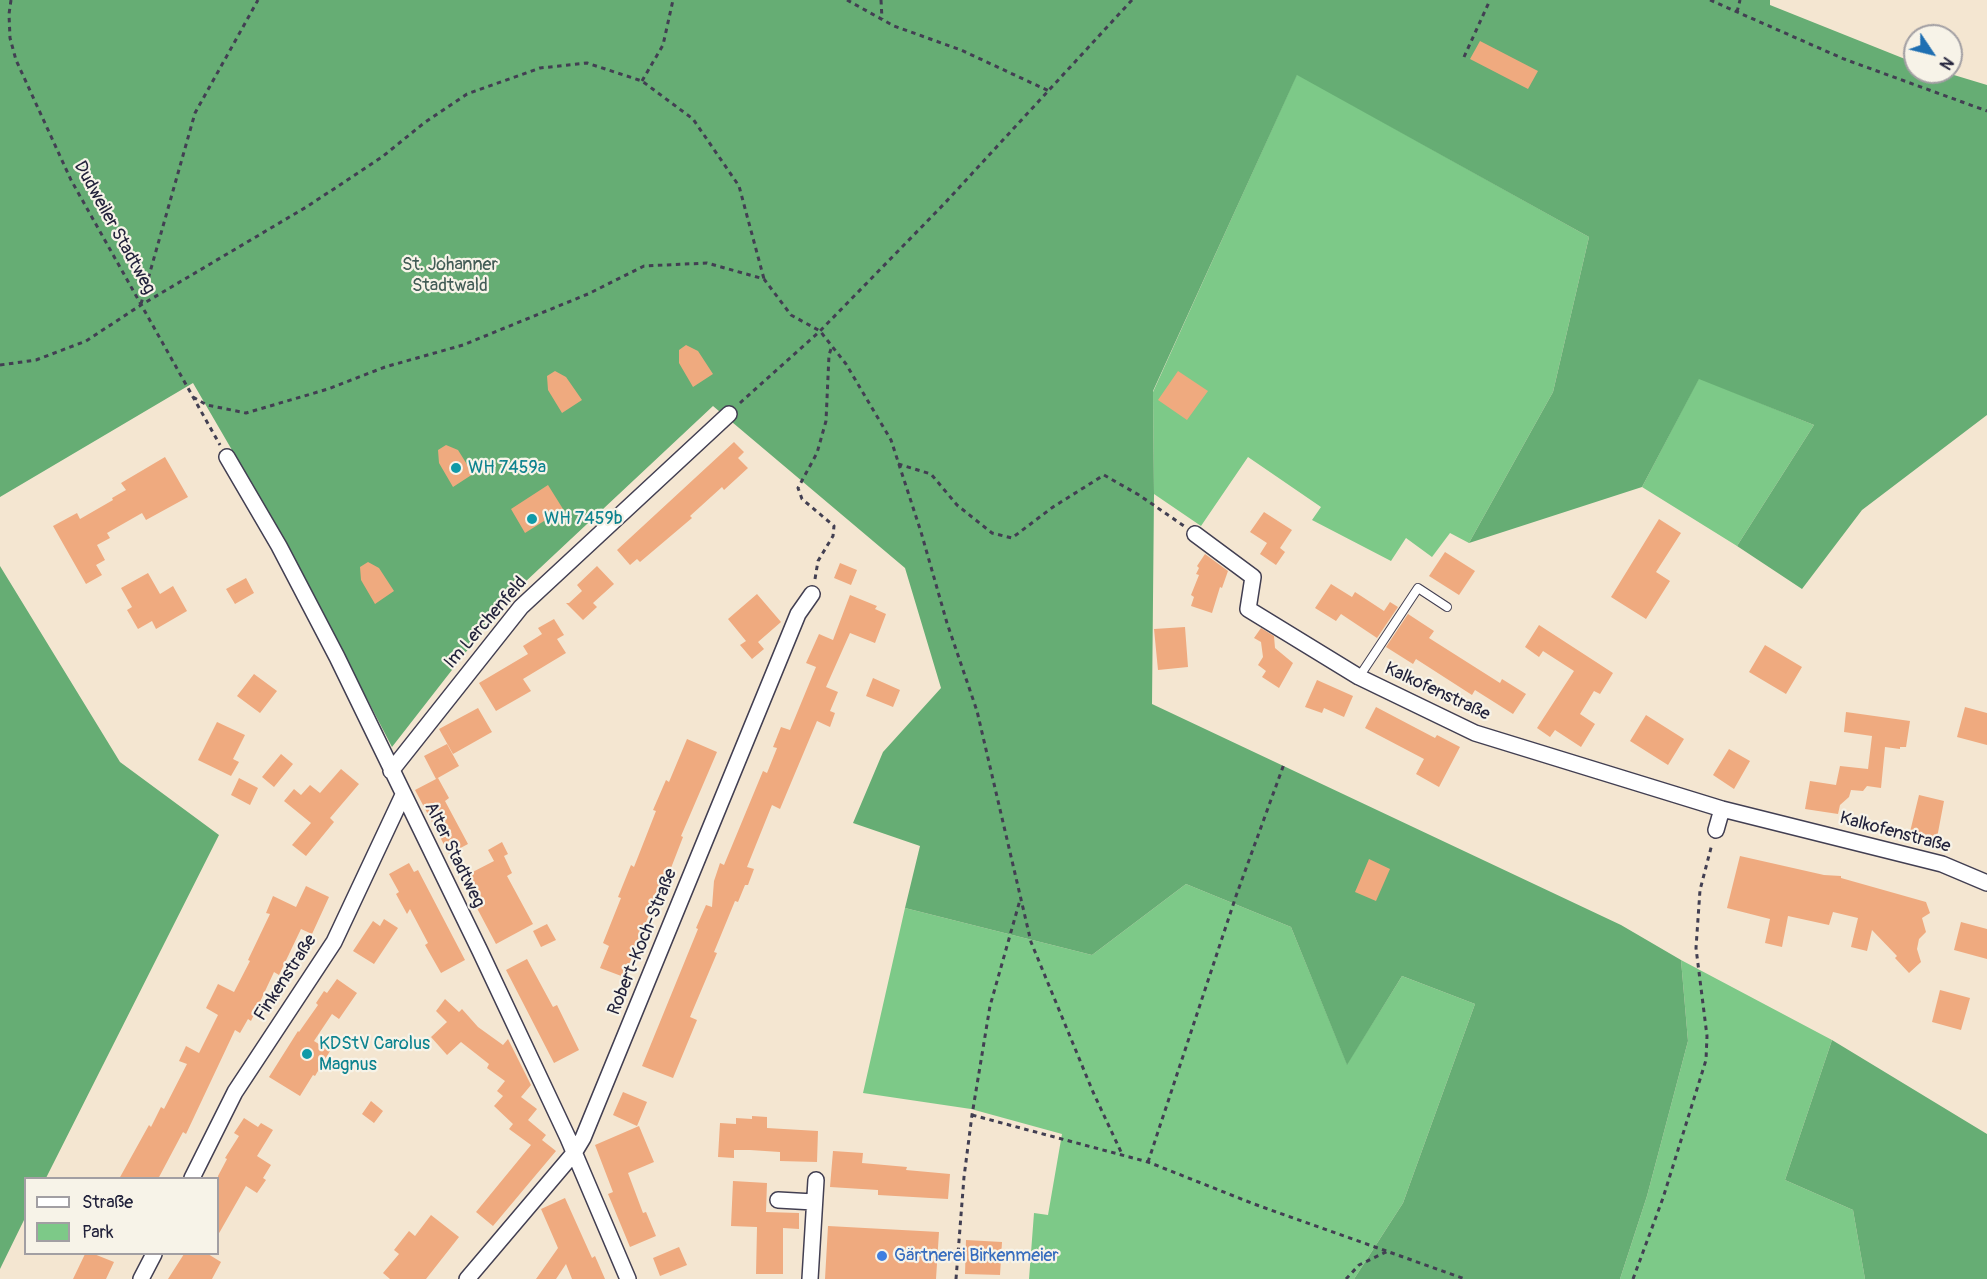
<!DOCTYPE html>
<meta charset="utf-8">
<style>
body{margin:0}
#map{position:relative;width:1987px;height:1279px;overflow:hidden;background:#f4e6d1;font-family:Pangolin,sans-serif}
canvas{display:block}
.legend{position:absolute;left:24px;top:1177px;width:195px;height:78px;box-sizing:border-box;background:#f7f3e8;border:2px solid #a29fa3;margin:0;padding:8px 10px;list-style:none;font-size:18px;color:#22223b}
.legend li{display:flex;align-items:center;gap:12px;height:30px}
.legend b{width:30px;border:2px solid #a29fa3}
.north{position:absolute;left:1903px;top:24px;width:60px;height:60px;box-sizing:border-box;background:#f7f3e8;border:2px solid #a29fa3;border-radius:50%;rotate:125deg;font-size:16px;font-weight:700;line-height:24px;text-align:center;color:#22223b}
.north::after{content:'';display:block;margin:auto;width:21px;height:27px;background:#1f6fb2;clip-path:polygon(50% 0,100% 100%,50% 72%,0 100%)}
</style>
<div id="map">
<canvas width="1987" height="1279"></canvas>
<ul class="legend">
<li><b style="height:8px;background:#fff"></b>Straße</li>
<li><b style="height:16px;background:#7dc988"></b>Park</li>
</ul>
<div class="north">N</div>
</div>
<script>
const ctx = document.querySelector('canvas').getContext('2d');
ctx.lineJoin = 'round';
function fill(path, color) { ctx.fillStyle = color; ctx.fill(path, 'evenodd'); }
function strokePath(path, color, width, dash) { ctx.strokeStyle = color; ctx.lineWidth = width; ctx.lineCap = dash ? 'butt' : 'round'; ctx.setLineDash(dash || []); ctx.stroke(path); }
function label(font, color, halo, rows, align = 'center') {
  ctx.font = font + ' Pangolin,sans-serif'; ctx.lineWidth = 4.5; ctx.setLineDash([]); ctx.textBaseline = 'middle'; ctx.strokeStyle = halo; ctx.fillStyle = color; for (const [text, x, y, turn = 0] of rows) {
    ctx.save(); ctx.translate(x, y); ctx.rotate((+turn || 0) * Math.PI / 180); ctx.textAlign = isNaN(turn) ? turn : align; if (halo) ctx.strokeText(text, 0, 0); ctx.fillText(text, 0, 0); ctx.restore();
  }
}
fill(new Path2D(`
 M 1297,74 L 1589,237 L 1553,392 L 1469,543 L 1450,533 L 1432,557 L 1406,538 L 1391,561 L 1312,520 L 1321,507 L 1248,457 L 1201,526 L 1154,494 L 1153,392 Z
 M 1699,378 L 1814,425 L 1737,546 L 1642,487 Z
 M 1186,884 L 1291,927 L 1347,1064 L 1402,976 L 1475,1004 L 1403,1203 L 1354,1279 L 1029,1279 L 1034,1213 L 1048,1215 L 1062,1134 L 971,1109 L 863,1093 L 905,908 L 1092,955 Z
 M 1681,960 L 1832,1040 L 1785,1180 L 1853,1210 L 1865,1279 L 1620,1279 L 1647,1196 L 1688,1041 Z`), '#7dc988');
fill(new Path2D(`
 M 0,0 L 1770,0 L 1770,5 L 1915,63 L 1915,72 L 1944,72 L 1987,85 L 1987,415 L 1862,510 L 1802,589 L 1737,546 L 1814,425 L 1699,379 L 1642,487 L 1469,543 L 1553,392 L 1589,237 L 1297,75 L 1153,391 L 1154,494 L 1152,704 L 1621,925 L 1681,960 L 1688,1041 L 1647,1196 L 1620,1279 L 1354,1279 L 1403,1203 L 1475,1004 L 1402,976 L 1347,1065 L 1291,927 L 1186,884 L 1092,955 L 905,908 L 920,846 L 853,823 L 883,752 L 941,688 L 905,568 L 713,406 L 508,598 L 392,747 L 286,543 L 193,383 L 0,497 Z
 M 0,566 L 120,762 L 219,835 L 46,1178 L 26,1178 L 25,1218 L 0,1269 Z
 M 1832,1040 L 1987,1134 L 1987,1279 L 1865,1279 L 1853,1210 L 1785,1180 Z`), '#66ad74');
fill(new Path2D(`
 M 1480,41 L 1538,71 L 1528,89 L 1470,59 Z
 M 686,345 L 698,351 L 713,374 L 693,387 L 679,363 L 679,350 Z
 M 555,371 L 566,377 L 582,400 L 562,413 L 548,390 L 547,376 Z
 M 1178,371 L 1208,391 L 1187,420 L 1158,400 Z
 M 734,442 L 744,452 L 738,458 L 748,468 L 724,490 L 722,487 L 690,516 L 692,518 L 640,562 L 637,559 L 630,565 L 617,550 Z
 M 446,445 L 458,450 L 473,474 L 453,487 L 439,463 L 438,450 Z
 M 165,457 L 188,497 L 146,520 L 142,513 L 107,533 L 110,538 L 97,545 L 105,560 L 96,565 L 102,575 L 86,584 L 53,526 L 77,513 L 80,519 L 113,500 L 112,498 L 126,490 L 121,483 Z
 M 548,485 L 563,509 L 525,533 L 511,509 Z
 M 1264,512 L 1292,530 L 1280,548 L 1285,552 L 1276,565 L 1260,554 L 1267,543 L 1250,532 Z
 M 1659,519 L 1681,533 L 1656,572 L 1670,581 L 1646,619 L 1611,597 Z
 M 1445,552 L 1475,571 L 1459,595 L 1429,576 Z
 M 1205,554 L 1228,571 L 1222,588 L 1220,587 L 1212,613 L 1191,606 L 1194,597 L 1191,595 L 1199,575 L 1196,574 L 1199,568 L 1197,566 Z
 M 368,562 L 379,568 L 394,591 L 375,604 L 361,580 L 360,567 Z
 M 840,563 L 857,570 L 851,585 L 834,578 Z
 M 597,566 L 614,584 L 593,603 L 597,607 L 583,620 L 566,603 L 569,603 L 582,591 L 577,585 Z
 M 148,573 L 160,594 L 173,586 L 187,611 L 156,629 L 152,621 L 138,629 L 127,610 L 132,607 L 121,588 Z
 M 246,578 L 254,593 L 235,604 L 226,589 Z
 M 1331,584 L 1352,597 L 1355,592 L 1384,611 L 1390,602 L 1398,607 L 1377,638 L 1341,614 L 1336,621 L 1315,608 Z
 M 757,594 L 781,622 L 758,642 L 764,649 L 752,659 L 740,645 L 746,641 L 728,619 Z
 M 850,595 L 877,606 L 875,609 L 886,614 L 875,643 L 850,633 L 826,687 L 838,692 L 830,711 L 835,713 L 830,727 L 817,721 L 780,809 L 772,805 L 747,867 L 754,869 L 748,885 L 745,885 L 738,902 L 735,901 L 714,952 L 717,953 L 690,1017 L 697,1020 L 673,1078 L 642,1066 L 698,929 L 696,928 L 706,905 L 712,907 L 714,881 L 720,863 L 724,865 L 763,771 L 767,773 L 777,748 L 773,747 L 781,727 L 790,730 L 816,667 L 806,663 L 819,634 L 833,640 Z
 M 1408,614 L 1434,631 L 1429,638 L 1500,683 L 1502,679 L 1526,694 L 1513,714 L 1475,690 L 1472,695 L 1416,659 L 1413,664 L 1386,647 Z
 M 554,619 L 564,635 L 557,639 L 566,653 L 523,679 L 531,691 L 496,711 L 479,683 L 528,654 L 523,646 L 542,634 L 538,628 Z
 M 1539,625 L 1613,673 L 1600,694 L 1594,691 L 1580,714 L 1595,724 L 1581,747 L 1555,730 L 1550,737 L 1537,728 L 1574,671 L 1543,651 L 1539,657 L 1525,647 Z
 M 1185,627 L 1188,667 L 1158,670 L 1154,629 Z
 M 1261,628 L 1274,636 L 1275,648 L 1293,663 L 1279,688 L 1262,677 L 1266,671 L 1258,665 L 1263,657 L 1261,642 L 1254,638 Z
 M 1765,645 L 1802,667 L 1786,694 L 1749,672 Z
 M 254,674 L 277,691 L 260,713 L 237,696 Z
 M 873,678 L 900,690 L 893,707 L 866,696 Z
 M 1317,680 L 1353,696 L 1344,717 L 1324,708 L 1322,713 L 1305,707 Z
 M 1376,707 L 1435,738 L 1437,735 L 1460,747 L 1439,787 L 1416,774 L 1424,759 L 1365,728 Z
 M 1965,707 L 1987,713 L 1987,745 L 1957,737 Z
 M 478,708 L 492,732 L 453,754 L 439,729 Z
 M 1846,712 L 1910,721 L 1906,747 L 1900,747 L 1900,749 L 1885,747 L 1881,788 L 1867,786 L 1863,791 L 1851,790 L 1849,797 L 1840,805 L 1838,814 L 1805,809 L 1810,781 L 1836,785 L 1840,766 L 1868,769 L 1872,736 L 1844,732 Z
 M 1646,715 L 1684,739 L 1668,765 L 1630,741 Z
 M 217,722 L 245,735 L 233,759 L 239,762 L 231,776 L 198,760 Z
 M 687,739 L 717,752 L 681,836 L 683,837 L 671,868 L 668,867 L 624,977 L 600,968 L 609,946 L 603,943 L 621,898 L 618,897 L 631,865 L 634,867 L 656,811 L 653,810 L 666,780 L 669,782 Z
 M 447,744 L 459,766 L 436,779 L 424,756 Z
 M 1729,749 L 1750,761 L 1734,789 L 1713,775 Z
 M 281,754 L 293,764 L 274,787 L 262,777 Z
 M 341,769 L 359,784 L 330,818 L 334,822 L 306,856 L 292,845 L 311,823 L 284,801 L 294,789 L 301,795 L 310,785 L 320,793 Z
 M 239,778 L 258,788 L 250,805 L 231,795 Z
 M 438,778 L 449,798 L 445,801 L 468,844 L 449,854 L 415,790 Z
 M 1919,795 L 1944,801 L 1936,843 L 1909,836 Z
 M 502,842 L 508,854 L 504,856 L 512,873 L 507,876 L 533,924 L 496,944 L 461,878 L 494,861 L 488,850 Z
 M 1740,856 L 1824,875 L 1841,876 L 1841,878 L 1926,902 L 1930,913 L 1922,918 L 1926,932 L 1919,939 L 1917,949 L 1921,962 L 1909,973 L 1895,958 L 1897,956 L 1872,930 L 1867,951 L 1851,947 L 1858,918 L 1833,912 L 1829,925 L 1788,916 L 1782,947 L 1765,943 L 1770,919 L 1727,908 Z
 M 1369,859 L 1390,869 L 1376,901 L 1355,892 Z
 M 409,863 L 414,872 L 418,870 L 465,960 L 441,973 L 425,945 L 428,943 L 410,909 L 407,914 L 396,894 L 399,892 L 389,874 Z
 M 306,886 L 329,897 L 312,934 L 301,929 L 279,975 L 274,972 L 251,1021 L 248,1019 L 240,1033 L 235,1030 L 186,1134 L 183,1132 L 158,1179 L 119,1179 L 149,1125 L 151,1127 L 161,1107 L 164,1109 L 187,1064 L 179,1061 L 186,1046 L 199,1053 L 218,1015 L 206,1008 L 218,984 L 234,992 L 250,961 L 248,960 L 270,914 L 266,913 L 273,896 L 296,907 Z
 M 384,919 L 398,928 L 374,964 L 353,951 L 373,921 L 380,926 Z
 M 1961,922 L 1987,929 L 1987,959 L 1954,950 Z
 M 547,924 L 556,940 L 541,947 L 533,931 Z
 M 527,959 L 553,1007 L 557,1005 L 579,1050 L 554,1063 L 506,970 Z
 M 337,979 L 357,993 L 339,1019 L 332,1014 L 314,1041 L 330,1051 L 315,1076 L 313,1075 L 300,1096 L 269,1077 L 298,1031 L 299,1032 L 318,1005 L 316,1003 L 324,991 L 327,993 Z
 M 1940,990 L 1970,998 L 1961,1030 L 1932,1022 Z
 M 445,999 L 459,1012 L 462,1009 L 478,1027 L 503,1045 L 508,1039 L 531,1085 L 521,1097 L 537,1109 L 528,1120 L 546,1135 L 542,1140 L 556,1151 L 493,1226 L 476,1212 L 531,1145 L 509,1129 L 513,1124 L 494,1106 L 503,1096 L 497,1091 L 505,1081 L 487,1068 L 489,1064 L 461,1042 L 447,1055 L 431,1037 L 447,1022 L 436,1011 Z
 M 623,1092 L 647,1102 L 637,1126 L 613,1115 Z
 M 371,1101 L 383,1111 L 374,1123 L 362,1114 Z
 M 752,1116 L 767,1117 L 767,1128 L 818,1131 L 817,1162 L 780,1161 L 780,1152 L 750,1150 L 734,1150 L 734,1158 L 718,1157 L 720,1123 L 736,1124 L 736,1118 L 752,1119 Z
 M 244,1118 L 258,1127 L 261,1123 L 273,1130 L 257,1156 L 271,1165 L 263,1178 L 266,1180 L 257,1193 L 246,1186 L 218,1235 L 218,1176 L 227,1159 L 225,1158 L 239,1136 L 234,1133 Z
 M 639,1126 L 654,1162 L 628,1173 L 643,1213 L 646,1212 L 656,1236 L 630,1247 L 608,1194 L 613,1192 L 595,1145 Z
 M 833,1151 L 863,1153 L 862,1163 L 907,1167 L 906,1170 L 950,1174 L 948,1199 L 878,1195 L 878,1190 L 830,1187 Z
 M 733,1181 L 767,1183 L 766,1212 L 799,1213 L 799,1229 L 783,1228 L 783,1274 L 756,1274 L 757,1227 L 731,1226 Z
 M 565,1198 L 592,1258 L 595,1256 L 605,1279 L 572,1279 L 566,1264 L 556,1279 L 536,1279 L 558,1248 L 541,1209 Z
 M 431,1215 L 459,1237 L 426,1279 L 390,1279 L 383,1273 L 399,1254 L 394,1250 L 409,1231 L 415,1236 Z
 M 828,1226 L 939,1232 L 936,1279 L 825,1279 Z
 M 966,1240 L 1002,1242 L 1000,1275 L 965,1274 Z
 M 679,1247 L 687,1265 L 660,1276 L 653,1258 Z
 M 85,1254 L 94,1254 L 114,1262 L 106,1279 L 73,1279 Z
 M 184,1254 L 208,1254 L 221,1262 L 212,1279 L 168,1279 Z`), '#efaa7f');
const service = new Path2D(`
 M 1359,677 L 1418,588 L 1447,607`);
const minor = new Path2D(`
 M 227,457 L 279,546 L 337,657 L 480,951 L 568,1138 L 628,1279
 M 1195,534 L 1253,577 L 1248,609 L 1359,677 L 1475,733 L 1722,809 L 1942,864 L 1987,883
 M 391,771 L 521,607 L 729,414
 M 1716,830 L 1722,809
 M 192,1178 L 235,1092 L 334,942 L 403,795
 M 778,1200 L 814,1202
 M 141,1279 L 154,1254
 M 467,1279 L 574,1153 L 583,1138 L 798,614 L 812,594
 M 810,1279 L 816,1180`);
strokePath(service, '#423f52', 10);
strokePath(minor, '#423f52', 18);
strokePath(new Path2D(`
 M 11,0 L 9,14 L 10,38 L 16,60 L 71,180 L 220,445
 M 847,0 L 894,26 L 961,50 L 1049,91
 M 881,0 L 882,19
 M 1710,0 L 1844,59 L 1987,111
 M 1737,12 L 1740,0
 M 1464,57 L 1490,0
 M 642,81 L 663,45 L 673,0
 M 141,304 L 195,113 L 258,0
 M 0,365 L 36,360 L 86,341 L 141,305 L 308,206 L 382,157 L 424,123 L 467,94 L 540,68 L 587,63 L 642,81 L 693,119 L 739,186 L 764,279
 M 193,397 L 207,405 L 246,413 L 328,389 L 385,367 L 463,345 L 588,294 L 644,266 L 707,263 L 764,279 L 791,315 L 820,331 L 846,364 L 891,440 L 921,532 L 947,623 L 977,711 L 1031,942 L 1093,1092 L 1122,1154
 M 740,403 L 820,331 L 944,204 L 1132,0
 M 898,464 L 931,474 L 957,505 L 992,533 L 1012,538 L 1053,507 L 1104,475 L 1139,495 L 1184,526
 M 815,579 L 818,561 L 833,536 L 834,526 L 802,499 L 798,488 L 817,453 L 826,421 L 829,355 L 832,346
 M 972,1115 L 1148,1162 L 1254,1204 L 1465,1279
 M 1148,1162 L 1236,896 L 1284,764
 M 956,1279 L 964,1177 L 972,1115 L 990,1006 L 1020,900
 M 1346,1279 L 1359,1265 L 1388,1251
 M 1633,1279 L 1663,1198 L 1706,1060 L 1707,1036 L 1696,948 L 1700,890 L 1712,844`), '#423f52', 3, [4.5, 4.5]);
strokePath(service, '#fff', 8);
strokePath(minor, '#fff', 15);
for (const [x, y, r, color] of [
 [456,468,6,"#0f9aa8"],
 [532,519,6,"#0f9aa8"],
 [307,1054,6,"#0f9aa8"],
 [882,1256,6,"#3f7fe0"]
]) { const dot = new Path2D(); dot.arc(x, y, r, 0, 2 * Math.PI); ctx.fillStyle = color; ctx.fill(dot); strokePath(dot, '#f7f3e8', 2); }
label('18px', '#22223b', '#f7f3e8', [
 ["Dudweiler Stadtweg",114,228,61],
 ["Im Lerchenfeld",486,623,-49],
 ["Kalkofenstraße",1437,692,25],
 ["Kalkofenstraße",1895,833,15],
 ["Alter Stadtweg",454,855,64],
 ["Robert-Koch-Straße",643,942,-68],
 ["Finkenstraße",286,978,-57]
]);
label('18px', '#425c56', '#f7f3e8', [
 ["St. Johanner",450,265],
 ["Stadtwald",450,286]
]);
label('18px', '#0d838f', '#f7f3e8', [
 ["WH 7459a",468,468],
 ["WH 7459b",544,519],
 ["KDStV Carolus",319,1044],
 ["Magnus",319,1065]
], 'left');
label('18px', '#366cbe', '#f7f3e8', [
 ["Gärtnerei Birkenmeier",894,1256]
], 'left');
</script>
